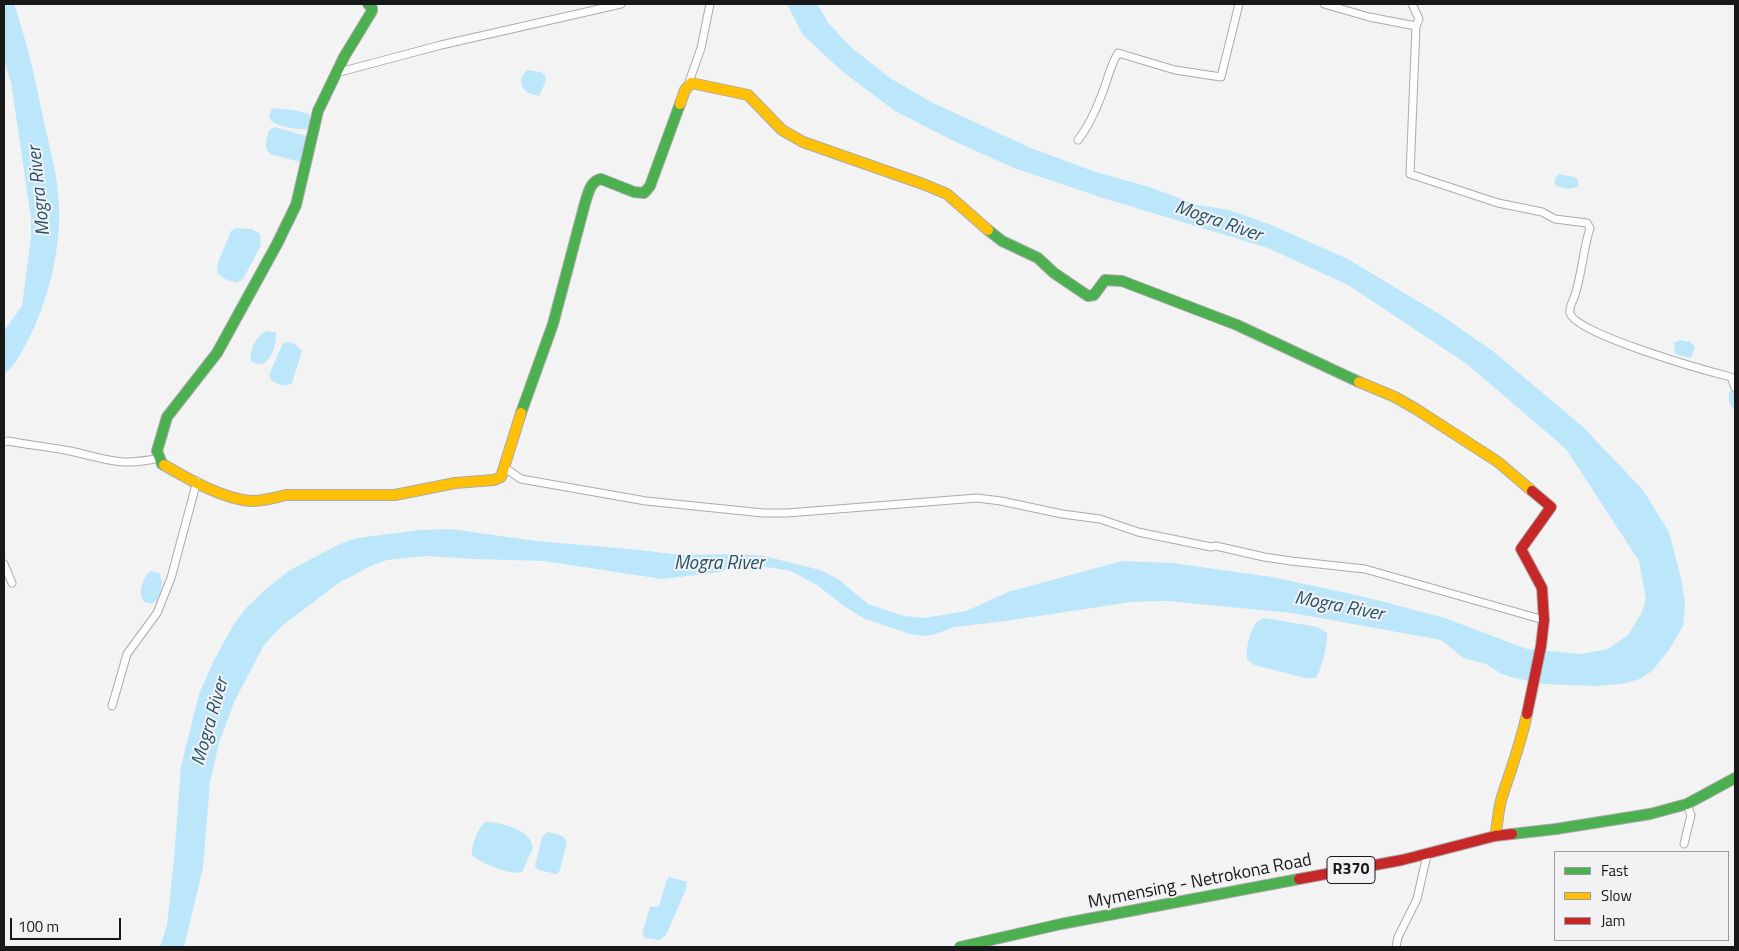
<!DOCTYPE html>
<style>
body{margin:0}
#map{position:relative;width:1739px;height:951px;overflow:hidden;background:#f3f3f4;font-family:"Titillium Web",sans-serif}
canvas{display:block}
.frame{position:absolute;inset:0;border:5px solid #181819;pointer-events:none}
.legend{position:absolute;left:1554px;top:851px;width:175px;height:90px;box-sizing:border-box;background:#f2f2f5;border:1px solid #9b9b9d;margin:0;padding:6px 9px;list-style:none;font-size:15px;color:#181819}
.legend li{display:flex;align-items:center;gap:10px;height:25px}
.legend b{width:25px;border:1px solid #9b9b9d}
.scale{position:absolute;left:10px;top:918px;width:111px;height:22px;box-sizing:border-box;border:2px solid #181819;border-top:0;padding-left:6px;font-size:15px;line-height:18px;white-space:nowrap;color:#181819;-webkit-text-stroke:4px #f2f2f5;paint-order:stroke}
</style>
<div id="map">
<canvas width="1739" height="951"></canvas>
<div class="frame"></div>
<ul class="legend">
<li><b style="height:6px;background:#4caf50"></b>Fast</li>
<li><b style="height:6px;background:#ffc107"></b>Slow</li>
<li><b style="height:6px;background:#c62828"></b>Jam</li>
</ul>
<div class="scale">100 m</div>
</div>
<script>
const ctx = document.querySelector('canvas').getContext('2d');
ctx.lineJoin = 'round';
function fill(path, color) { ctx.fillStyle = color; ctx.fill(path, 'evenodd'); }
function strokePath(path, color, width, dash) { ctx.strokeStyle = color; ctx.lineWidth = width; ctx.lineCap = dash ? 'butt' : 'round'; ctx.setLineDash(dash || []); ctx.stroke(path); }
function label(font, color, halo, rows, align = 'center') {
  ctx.font = font + ' "Titillium Web",sans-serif'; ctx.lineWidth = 4; ctx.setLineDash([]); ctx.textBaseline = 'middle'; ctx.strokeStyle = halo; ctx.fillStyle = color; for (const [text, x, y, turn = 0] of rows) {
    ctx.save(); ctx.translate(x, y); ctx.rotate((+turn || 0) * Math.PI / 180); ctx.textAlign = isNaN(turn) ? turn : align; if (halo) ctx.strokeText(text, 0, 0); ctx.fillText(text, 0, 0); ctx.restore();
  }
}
fill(new Path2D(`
 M 4,4 L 14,4 C 27,42 36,82 44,122 C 49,145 56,169 58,193 C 63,239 51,293 31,334 C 24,347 17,365 4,374 L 4,331 L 22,306 L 31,237 L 31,218 L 11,82 L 4,61 Z
 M 787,4 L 817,4 L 829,24 L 852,48 L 890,78 L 933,103 L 1031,148 L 1093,171 L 1149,187 L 1198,205 L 1229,210 L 1269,224 L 1348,259 L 1444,317 L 1494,352 L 1583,427 L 1643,490 L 1669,532 L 1681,578 L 1685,603 L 1683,626 L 1669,650 L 1652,671 L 1640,679 L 1622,684 L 1595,686 L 1544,684 L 1510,677 L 1500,673 L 1486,664 L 1463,658 L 1441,640 L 1292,613 L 1167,601 L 1132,602 L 998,622 L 954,627 L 936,634 L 923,636 L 910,634 L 863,618 L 844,606 L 817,585 L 791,571 L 774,568 L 747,565 L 735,566 L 721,572 L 662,579 L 544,561 L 475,559 L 427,556 L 387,560 L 373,565 L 340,582 L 283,625 L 264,645 L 235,700 L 219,743 L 210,782 L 203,868 L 184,947 L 160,947 L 167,925 L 174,859 L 181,766 L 199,694 L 214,660 L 234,624 L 247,607 L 266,589 L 290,570 L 340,544 L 357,538 L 421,530 L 451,529 L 536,541 L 640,550 L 680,555 L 739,554 L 764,556 L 820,570 L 838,579 L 868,604 L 904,616 L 924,618 L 966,611 L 1008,592 L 1122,561 L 1173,563 L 1272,577 L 1365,597 L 1445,618 L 1527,649 L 1581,654 L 1608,649 L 1628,635 L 1641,614 L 1646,600 L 1639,561 L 1566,449 L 1467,364 L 1348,285 L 1268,248 L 1100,197 L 1014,168 L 958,143 L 895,111 L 843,72 L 803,35 Z
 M 527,70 L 541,72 L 546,77 L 545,83 L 539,96 L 528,93 L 522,87 L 521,78 Z
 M 272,108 L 294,110 L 309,114 L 312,120 L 309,129 C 297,130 280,127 271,121 L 269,116 Z
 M 275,127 L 306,136 L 307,139 L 302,160 L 300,162 L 270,154 C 263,147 267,139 269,130 Z
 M 1558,174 L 1575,177 L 1578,180 L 1578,187 L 1568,189 L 1556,186 L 1554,182 Z
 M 236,228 L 252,229 L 260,234 L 261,245 L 243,279 L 236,283 L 225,279 L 218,274 L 217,265 L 231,231 Z
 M 269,331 L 276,333 C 277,347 268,373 251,361 C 249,351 257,332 269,331 Z
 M 1680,340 L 1690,342 L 1695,347 L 1691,358 L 1675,354 L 1674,343 Z
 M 289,342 L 296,345 L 302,351 L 292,383 C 286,388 279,384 272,381 L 269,375 L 283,343 Z
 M 1732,391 L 1735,393 L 1735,411 C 1729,405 1728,401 1729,392 Z
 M 150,571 L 159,573 L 162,581 L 160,598 L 152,604 L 144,602 C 137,592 143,579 150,571 Z
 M 1266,618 L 1317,627 L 1327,633 C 1328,644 1322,668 1316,678 L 1305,678 L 1254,665 L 1247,659 C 1245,651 1251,626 1258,621 C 1261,619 1263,619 1266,618 Z
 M 485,822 C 501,822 530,829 533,848 L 522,872 C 512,876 480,863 472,855 C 471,846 478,828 485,822 Z
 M 547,832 L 563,836 L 567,842 L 560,870 L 557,874 L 538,870 L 535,866 L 542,837 Z
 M 669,877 L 687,882 L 686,889 L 666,935 L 660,940 L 645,938 L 642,934 L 650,907 L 659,906 L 666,882 Z`), '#bce7fa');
const street = new Path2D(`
 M 1324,4 L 1369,17 L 1416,26
 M 1412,4 L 1419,19 L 1416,26 L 1410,174 L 1498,203 L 1542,212 L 1555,219 L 1587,223 L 1590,228 C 1583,250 1582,273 1575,295 C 1573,301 1569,306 1570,313 C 1575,334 1707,371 1731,377 L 1735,388
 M 336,73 L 441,45 L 621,4
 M 688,85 L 701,48 L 710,4
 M 1078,140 C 1089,126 1096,110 1102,94 C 1108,79 1110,66 1118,53 L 1175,70 L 1221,77 L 1239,4
 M 4,442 L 8,441 C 29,445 50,447 70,451 C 106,459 121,467 159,458
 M 505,468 L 521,479 L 646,501 L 763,513 L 787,513 L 977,498 L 1001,501 L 1062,514 L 1100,519 L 1138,532 L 1211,547 L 1216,546 L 1264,557 L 1291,561 L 1365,569 L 1544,620
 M 4,564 L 12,583
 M 112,706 L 127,654 L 157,613 L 171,578 L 197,481
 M 1684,844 L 1691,815 L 1687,804
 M 1396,947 L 1398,937 L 1417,899 L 1427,855`);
const fast = new Path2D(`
 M 988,230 L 1002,241 L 1038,258 L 1054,273 L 1088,296 L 1094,295 L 1105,280 L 1122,281 L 1237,325 L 1359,382
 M 521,413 L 553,324 L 585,203 C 588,194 590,181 601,179 L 634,192 L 644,193 L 650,186 L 680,104
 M 164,465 L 162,464 L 157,451 L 167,417 L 217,353 L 277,244 L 296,205 L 318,111 L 344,57 L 372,11 L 372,8 L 368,4
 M 1512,834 L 1556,829 L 1650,814 L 1687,804 L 1735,778
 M 960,947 L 1061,924 L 1299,879`);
const slow = new Path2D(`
 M 680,104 L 685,90 L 691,83 L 748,95 L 782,130 L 803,142 L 923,184 L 947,194 L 988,230
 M 1359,382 L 1395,397 L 1416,409 L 1498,462 L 1532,491
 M 164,465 C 188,479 223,499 251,501 C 263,501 275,498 286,495 L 395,495 L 455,483 L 494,480 L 501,477 L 521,413
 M 1495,836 C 1498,823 1498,809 1502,797 C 1511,769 1521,743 1527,714`);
const jam = new Path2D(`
 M 1527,714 L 1541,646 L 1544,620 L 1542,588 L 1521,549 L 1551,507 L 1532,491
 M 1299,879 L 1402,860 L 1495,836 L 1512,834`);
strokePath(street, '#ababac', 9);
strokePath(fast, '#ababac', 12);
strokePath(slow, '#ababac', 12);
strokePath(jam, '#ababac', 12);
strokePath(street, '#fdfdfd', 7);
strokePath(fast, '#4caf50', 10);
strokePath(slow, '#ffc107', 10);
strokePath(jam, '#c62828', 10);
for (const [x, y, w] of [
 [1351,870,48]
]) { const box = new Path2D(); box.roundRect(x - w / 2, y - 13.5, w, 27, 4); ctx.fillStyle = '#f2f2f5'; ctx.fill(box); strokePath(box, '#181819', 1); }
label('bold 16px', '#181819', null, [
 ["R370",1351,870]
]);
label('18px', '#181819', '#f2f2f5', [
 ["Mymensing - Netrokona Road",1200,882,-11]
]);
label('italic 19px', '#235366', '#f2f2f5', [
 ["Mogra River",40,191,-96],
 ["Mogra River",1218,222,19],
 ["Mogra River",719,564],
 ["Mogra River",1339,607,11],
 ["Mogra River",211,722,-74]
]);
</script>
